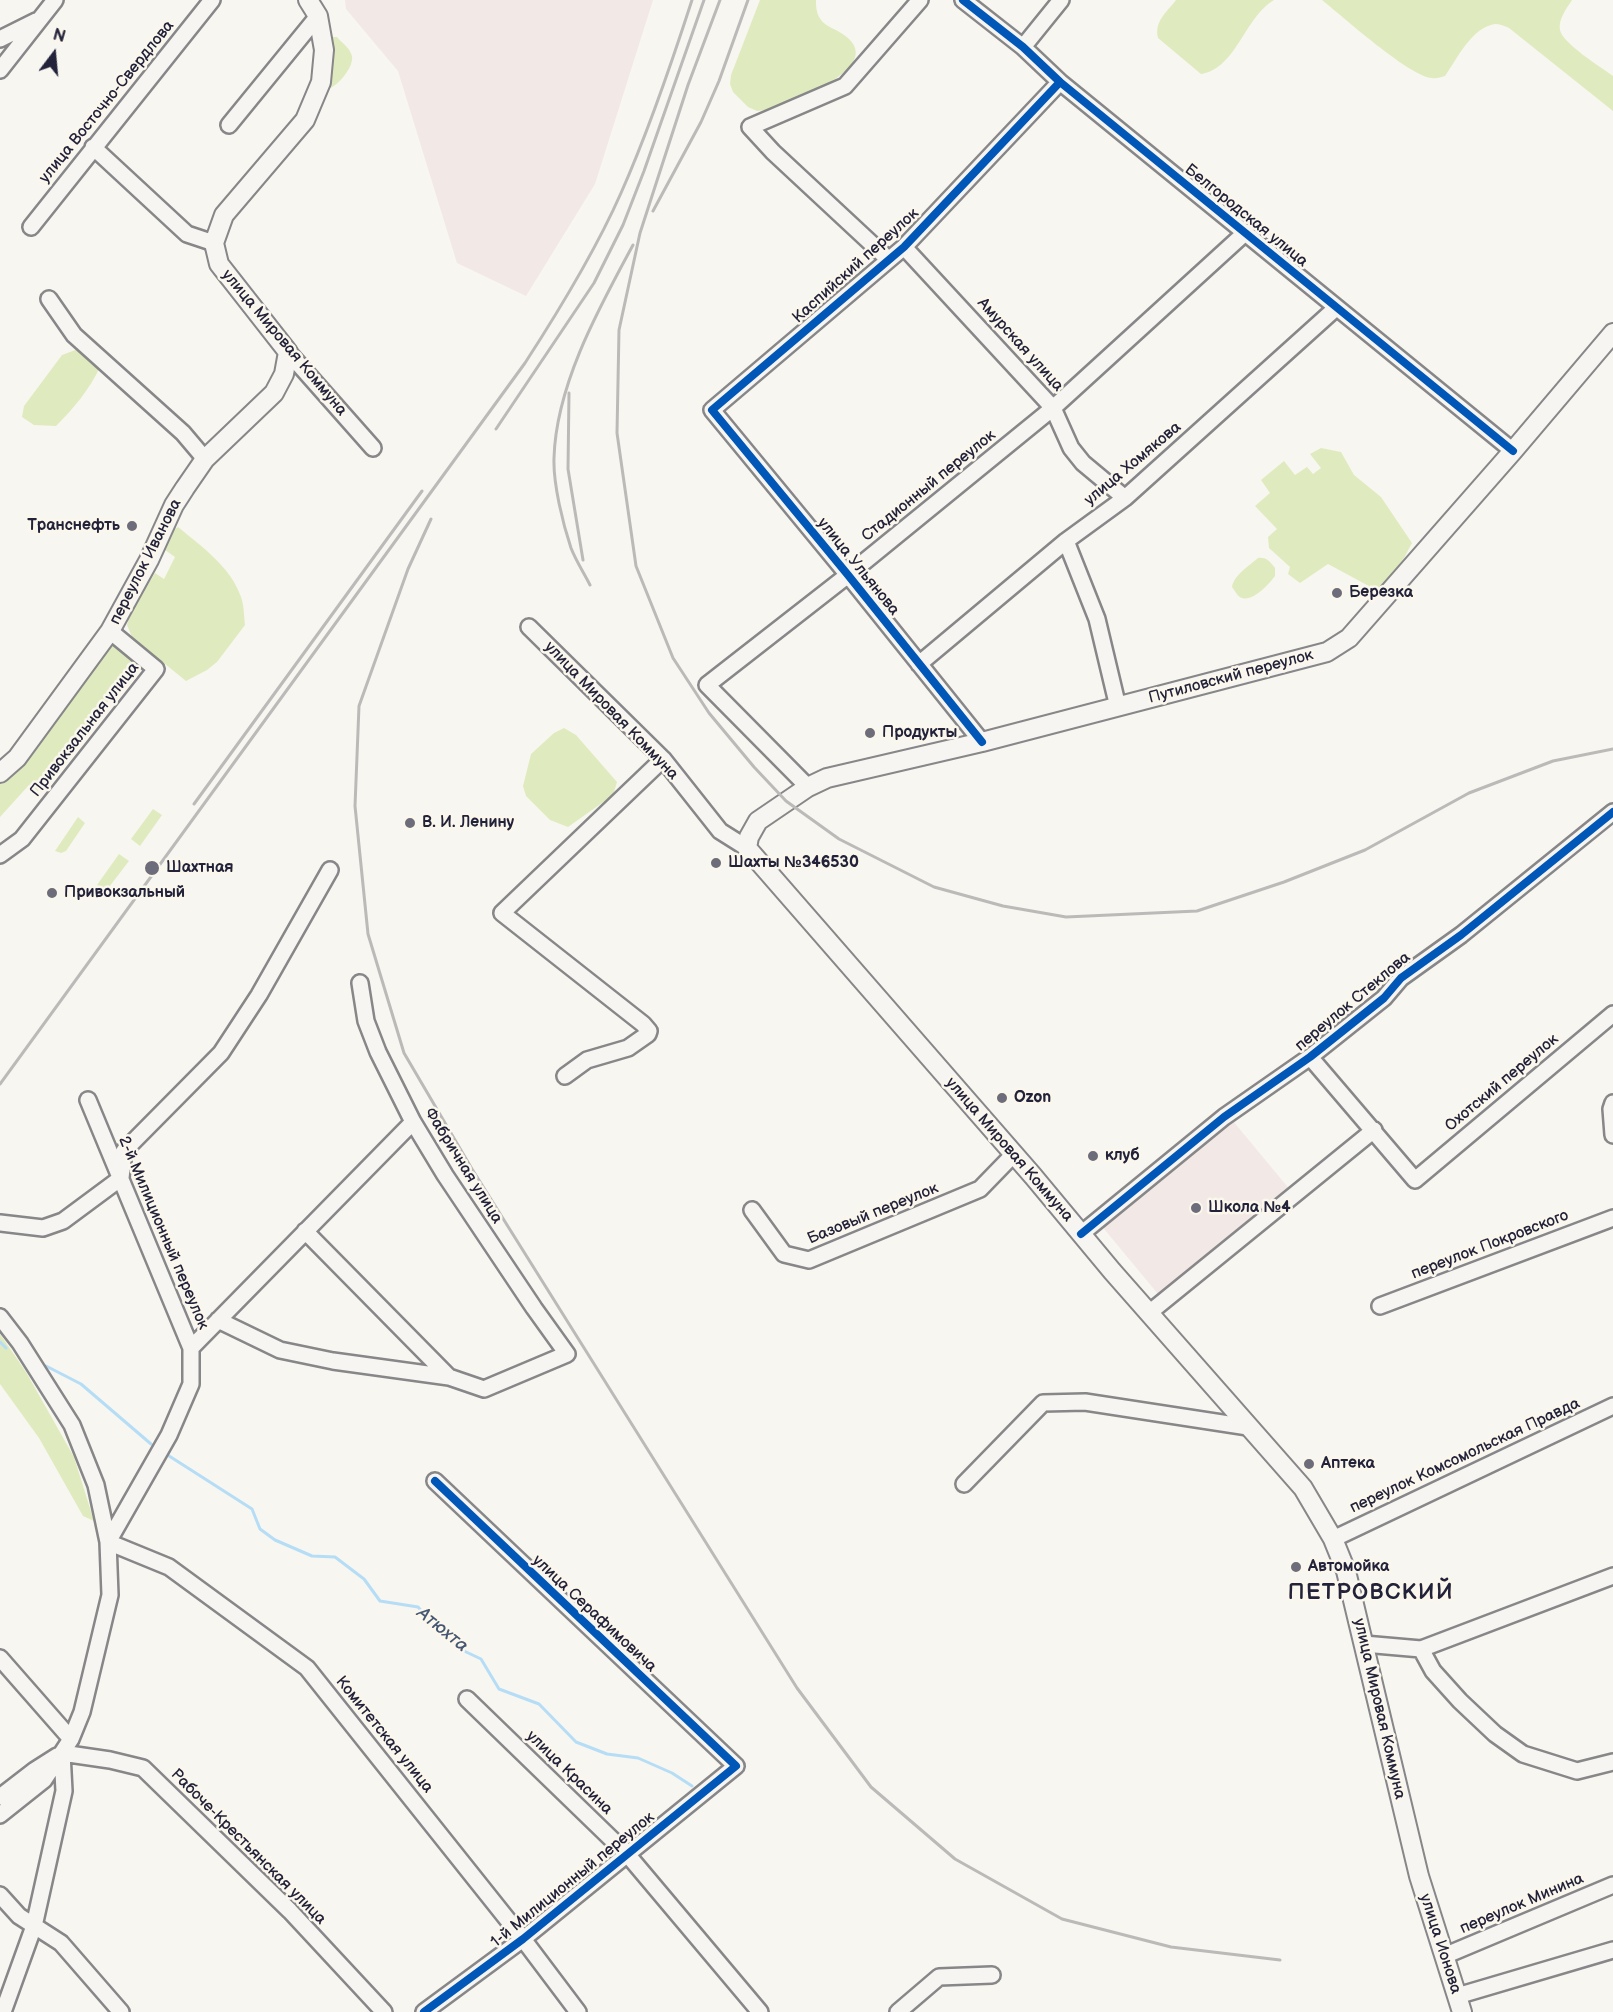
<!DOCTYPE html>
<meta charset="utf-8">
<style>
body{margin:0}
#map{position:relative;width:1613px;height:2012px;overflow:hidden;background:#f8f6f0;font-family:"Balsamiq Sans",sans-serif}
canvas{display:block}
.north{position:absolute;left:24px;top:24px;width:60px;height:60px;-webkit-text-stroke:4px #fbf7ec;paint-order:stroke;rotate:16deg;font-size:16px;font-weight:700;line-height:24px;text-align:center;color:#22223b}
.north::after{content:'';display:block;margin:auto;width:21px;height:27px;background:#22223b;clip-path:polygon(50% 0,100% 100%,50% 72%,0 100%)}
</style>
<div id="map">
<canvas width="1613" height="2012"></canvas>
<div class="north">N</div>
</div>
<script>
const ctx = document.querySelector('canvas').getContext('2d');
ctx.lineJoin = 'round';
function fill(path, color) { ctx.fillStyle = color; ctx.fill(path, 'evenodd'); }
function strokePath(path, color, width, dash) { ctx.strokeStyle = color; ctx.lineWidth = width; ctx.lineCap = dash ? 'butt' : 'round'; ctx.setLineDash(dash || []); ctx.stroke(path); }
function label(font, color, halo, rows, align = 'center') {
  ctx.font = font + ' "Balsamiq Sans",sans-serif'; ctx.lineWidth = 5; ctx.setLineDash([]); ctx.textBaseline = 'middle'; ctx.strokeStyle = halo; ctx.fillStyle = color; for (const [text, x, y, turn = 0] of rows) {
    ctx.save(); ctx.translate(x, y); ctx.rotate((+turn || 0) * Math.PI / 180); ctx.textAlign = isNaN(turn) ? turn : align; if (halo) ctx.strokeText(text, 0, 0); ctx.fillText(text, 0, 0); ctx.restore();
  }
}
fill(new Path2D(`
 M 345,0 L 653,0 L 595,184 L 526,296 L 457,263 L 398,71 L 346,9 Z
 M 1233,1121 L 1291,1191 L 1158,1294 L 1100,1224 Z`), '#f2e8e6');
fill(new Path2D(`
 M 760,0 L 816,0 C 815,29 835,25 849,39 C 882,71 785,103 767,110 L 757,111 L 748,107 L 733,92 L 730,84 L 731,75 Z
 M 1176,0 L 1274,0 C 1244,18 1236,69 1201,74 L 1158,38 C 1154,21 1167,12 1176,0 Z
 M 1322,0 L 1572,0 C 1567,8 1558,19 1560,30 C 1563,44 1601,67 1613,76 L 1613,111 L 1509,28 C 1505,26 1499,24 1495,24 C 1472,27 1457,59 1445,76 C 1441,77 1436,79 1432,78 C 1410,77 1342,16 1322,0 Z
 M 333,37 L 337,37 C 342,43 350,48 352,56 C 354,67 338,86 328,89 L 330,38 Z
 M 78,349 L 89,353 L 100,367 C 89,390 74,408 56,426 L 34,425 L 22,417 L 24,406 L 62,355 Z
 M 1321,448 L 1341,452 L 1354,475 L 1381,497 L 1412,543 L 1404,558 L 1380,592 L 1328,564 L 1300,583 L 1288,574 L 1290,567 L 1269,548 L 1268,537 L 1277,529 L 1255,506 L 1270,493 L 1261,480 L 1284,461 L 1295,475 L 1307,467 L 1313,474 L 1321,468 L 1310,454 Z
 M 178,527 C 201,546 231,567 241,597 C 244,605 244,616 245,625 L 217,662 L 207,670 L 186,681 L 132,637 L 127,625 L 131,611 L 155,573 L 164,579 L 175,557 L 165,550 C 164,538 167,533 178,527 Z
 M 1258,558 C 1267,557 1270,562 1275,568 L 1275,576 C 1270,583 1253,602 1242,598 C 1238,597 1235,591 1232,587 C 1234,575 1249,566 1258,558 Z
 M 114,645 C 128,649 135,657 132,671 L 37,792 L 29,785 L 0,817 L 0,782 L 18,767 L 106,647 Z
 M 564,728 L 576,735 L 617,782 L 614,792 L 609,798 L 568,827 L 550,820 L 526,796 L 523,786 L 531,754 L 554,733 Z
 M 153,809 L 162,815 L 140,846 L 131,839 Z
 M 78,817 L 85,823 L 66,851 L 61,853 L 55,851 Z
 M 119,854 L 129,861 L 106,891 L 97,885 Z
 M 0,1334 L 26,1372 L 74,1457 L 94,1521 L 83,1516 L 39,1438 L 0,1384 Z`), '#dfebbf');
strokePath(new Path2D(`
 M 0,1342 L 6,1348
 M 46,1366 L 81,1384 L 151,1444
 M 166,1454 L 252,1509 L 260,1529 L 275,1540 L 312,1556 L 335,1557 L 364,1579 L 380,1601 L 418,1607 L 435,1626 L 462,1650 L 481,1659 L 499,1689 L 539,1704 L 576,1742 L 607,1754 L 638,1758 L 672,1773 L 692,1786`), '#b6ddf6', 3);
const minor = new Path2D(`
 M 963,0 L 1023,47 L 1060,82 L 1513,451
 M 0,39 L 36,21
 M 1023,47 L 1061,0
 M 0,70 L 55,0
 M 229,125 L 318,16
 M 93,147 L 187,234 L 214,243
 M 31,227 L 212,0
 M 904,247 L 1053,408 L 1071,448 L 1083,463 L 1125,498
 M 888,259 L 773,152 L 750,127 L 845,86 L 920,0
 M 49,299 L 74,335 L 183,433 L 205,459
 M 288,352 L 373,448
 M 1066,541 L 1097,619 L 1118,707
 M 529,627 L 663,759 L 720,831 L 747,848
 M 919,664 L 1066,541 L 1125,498 L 1336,308
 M 982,742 L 848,575 L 712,410 L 904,247 L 1060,82
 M 808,787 L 707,685 L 848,575 L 1053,408 L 1246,232
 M 0,855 L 22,839 L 156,669 L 110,631
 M 1310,1057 L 1415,1180 L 1613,1014
 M 565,1076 L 587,1060 L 628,1048 L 648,1034 L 649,1031 L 643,1024 L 502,913 L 663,759
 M 88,1100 L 191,1348 L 191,1384 L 169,1435 L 108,1542
 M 1613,1103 L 1611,1109 L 1613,1135
 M 752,1210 L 784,1254 L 809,1260 L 980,1189 L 1013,1155
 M 0,1223 L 43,1228 L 63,1221 L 121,1178 L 124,1151 L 221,1053 L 259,995 L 330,870
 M 305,1231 L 449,1377
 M 1081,1234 L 1224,1117 L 1310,1057 L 1384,998 L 1401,978 L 1461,935 L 1613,812
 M 1380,1306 L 1613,1218
 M 1149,1313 L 1374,1130
 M 0,1317 L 20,1343 L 72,1425 L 96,1485 L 108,1542 L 110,1595 L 82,1712 L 71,1739 L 44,1780 L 0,1815
 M 218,1320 L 280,1350 L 333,1361 L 449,1377 L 484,1389 L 567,1354 L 534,1308 L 445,1175 L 413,1122 L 378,1052 L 366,1021 L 360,983
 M 191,1348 L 413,1122
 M 964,1484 L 1043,1403 L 1085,1402 L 1248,1427
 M 1333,1539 L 1613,1406
 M 108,1542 L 169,1567 L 307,1668 L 523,1939 L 578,2012
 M 1364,1644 L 1421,1649 L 1613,1576
 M 1421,1649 L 1433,1671 L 1460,1701 L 1495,1734 L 1523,1754 L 1577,1771 L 1613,1762
 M 0,1658 L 71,1739
 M 467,1699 L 627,1854 L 760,2012
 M 62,1753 L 110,1760 L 143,1768 L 290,1911 L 384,2012
 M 0,1797 L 35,1770 L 57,1756
 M 0,1895 L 19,1916 L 61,1943 L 121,2012
 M 1444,1956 L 1613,1885
 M 1457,1996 L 1613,1950
 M 3,2012 L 34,1926 L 64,1791 L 62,1753
 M 424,2012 L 523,1939 L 736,1766 L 435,1481
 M 898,2012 L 939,1977 L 992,1975`);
const major = new Path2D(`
 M 0,773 L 17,758 L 110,631 L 149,560 L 174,505 L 185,488 L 205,459 L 274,393 L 284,374 L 288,352 L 219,264 L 214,243 L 224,215 L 305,120 L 321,82 L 324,50 L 318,16 L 308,0
 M 1462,2012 L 1419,1876 L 1346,1571 L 1333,1539 L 1303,1488 L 1112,1271 L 1033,1176 L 747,848 L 749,837 L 758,821 L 808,787 L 827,778 L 982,742 L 1327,652 L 1349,638 L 1513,451 L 1613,333`);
strokePath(minor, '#878688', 20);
strokePath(major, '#878688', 22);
strokePath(minor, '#f6f5f1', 15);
strokePath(major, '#f6f5f1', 18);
strokePath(new Path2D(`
 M 720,0 L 688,85 L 640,233 L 619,330 L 617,433 L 636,566 L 673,658 L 709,713 L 754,767 L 786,801 L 839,839 L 934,887 L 1003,906 L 1066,917 L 1197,911 L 1284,882 L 1365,850 L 1469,793 L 1553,761 L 1613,749
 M 653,211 L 701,122 L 719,81 L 748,0
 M 569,393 L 568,469 L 583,560
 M 496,429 L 594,283 L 623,225 L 644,171 L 704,0
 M 431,519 L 408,569 L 359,706 L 355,806 L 368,934 L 404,1053 L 472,1169 L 797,1688 L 871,1787 L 955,1859 L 1062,1919 L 1171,1947 L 1280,1960
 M 590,585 C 584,573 576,561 571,548 C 563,524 553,484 554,458 C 556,385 599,308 633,245
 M 194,804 L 422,491
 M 0,1084 L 525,363 C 560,309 595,252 621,193 C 649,130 671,65 692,0`), '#bcbab9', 3);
strokePath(new Path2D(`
 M 963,0 L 1023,47 L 1060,82 L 1513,451
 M 982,742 L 848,575 L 712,410 L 904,247 L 1060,82
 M 1081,1234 L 1224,1117 L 1310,1057 L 1384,998 L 1401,978 L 1461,935 L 1613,812
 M 424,2012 L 523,1939 L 736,1766 L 435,1481`), '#0057b8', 8);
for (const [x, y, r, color] of [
 [132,526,6,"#6d6c7a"],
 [1337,593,6,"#6d6c7a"],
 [870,733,6,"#6d6c7a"],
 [410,823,6,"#6d6c7a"],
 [716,863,6,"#6d6c7a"],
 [152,868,8,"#6d6c7a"],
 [52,893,6,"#6d6c7a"],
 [1002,1098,6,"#6d6c7a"],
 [1093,1156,6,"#6d6c7a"],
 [1196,1208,6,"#6d6c7a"],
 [1309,1464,6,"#6d6c7a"],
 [1296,1567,6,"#6d6c7a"]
]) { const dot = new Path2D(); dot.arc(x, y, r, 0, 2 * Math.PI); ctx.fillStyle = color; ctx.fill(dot); strokePath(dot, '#fbf7ec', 2); }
label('16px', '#22223b', '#fbf7ec', [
 ["улица Восточно-Свердлова",107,102,-51],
 ["Белгородская улица",1246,216,39],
 ["Каспийский переулок",856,266,-42],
 ["улица Мировая Коммуна",284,343,50],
 ["Амурская улица",1020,345,48],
 ["улица Хомякова",1133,464,-40],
 ["Стадионный переулок",929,486,-39],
 ["переулок Иванова",146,562,-63],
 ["улица Ульянова",858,567,51],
 ["Путиловский переулок",1231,677,-15],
 ["улица Мировая Коммуна",611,711,46],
 ["Привокзальная улица",85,730,-52],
 ["переулок Стеклова",1353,1002,-40],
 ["Охотский переулок",1502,1083,-40],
 ["улица Мировая Коммуна",1009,1150,49],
 ["Фабричная улица",463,1166,58],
 ["Базовый переулок",873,1214,-22],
 ["2-й Милиционный переулок",163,1233,67],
 ["переулок Покровского",1490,1245,-21],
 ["переулок Комсомольская Правда",1465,1456,-25],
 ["улица Серафимовича",594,1614,43],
 ["улица Мировая Коммуна",1379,1709,77],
 ["Комитетская улица",384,1735,51],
 ["улица Красина",569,1773,44],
 ["Рабоче-Крестьянская улица",248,1847,45],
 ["1-й Милиционный переулок",573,1880,-39],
 ["переулок Минина",1522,1904,-23],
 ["улица Ионова",1440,1944,72]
]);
label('bold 16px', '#22223b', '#fbf7ec', [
 ["Транснефть",120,526,"right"],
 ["Березка",1349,593],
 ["Продукты",882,733],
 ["В. И. Ленину",422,823],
 ["Шахты №346530",728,863],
 ["Шахтная",166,868],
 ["Привокзальный",64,893],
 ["Ozon",1014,1098],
 ["клуб",1105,1156],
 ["Школа №4",1208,1208],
 ["Аптека",1321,1464],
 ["Автомойка",1308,1567]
], 'left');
label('italic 18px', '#465774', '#fbf7ec', [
 ["Атюхта",442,1630,39]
]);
ctx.letterSpacing = '1.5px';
label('bold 22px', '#22223b', '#fbf7ec', [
 ["ПЕТРОВСКИЙ",1371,1593]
]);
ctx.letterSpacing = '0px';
</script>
